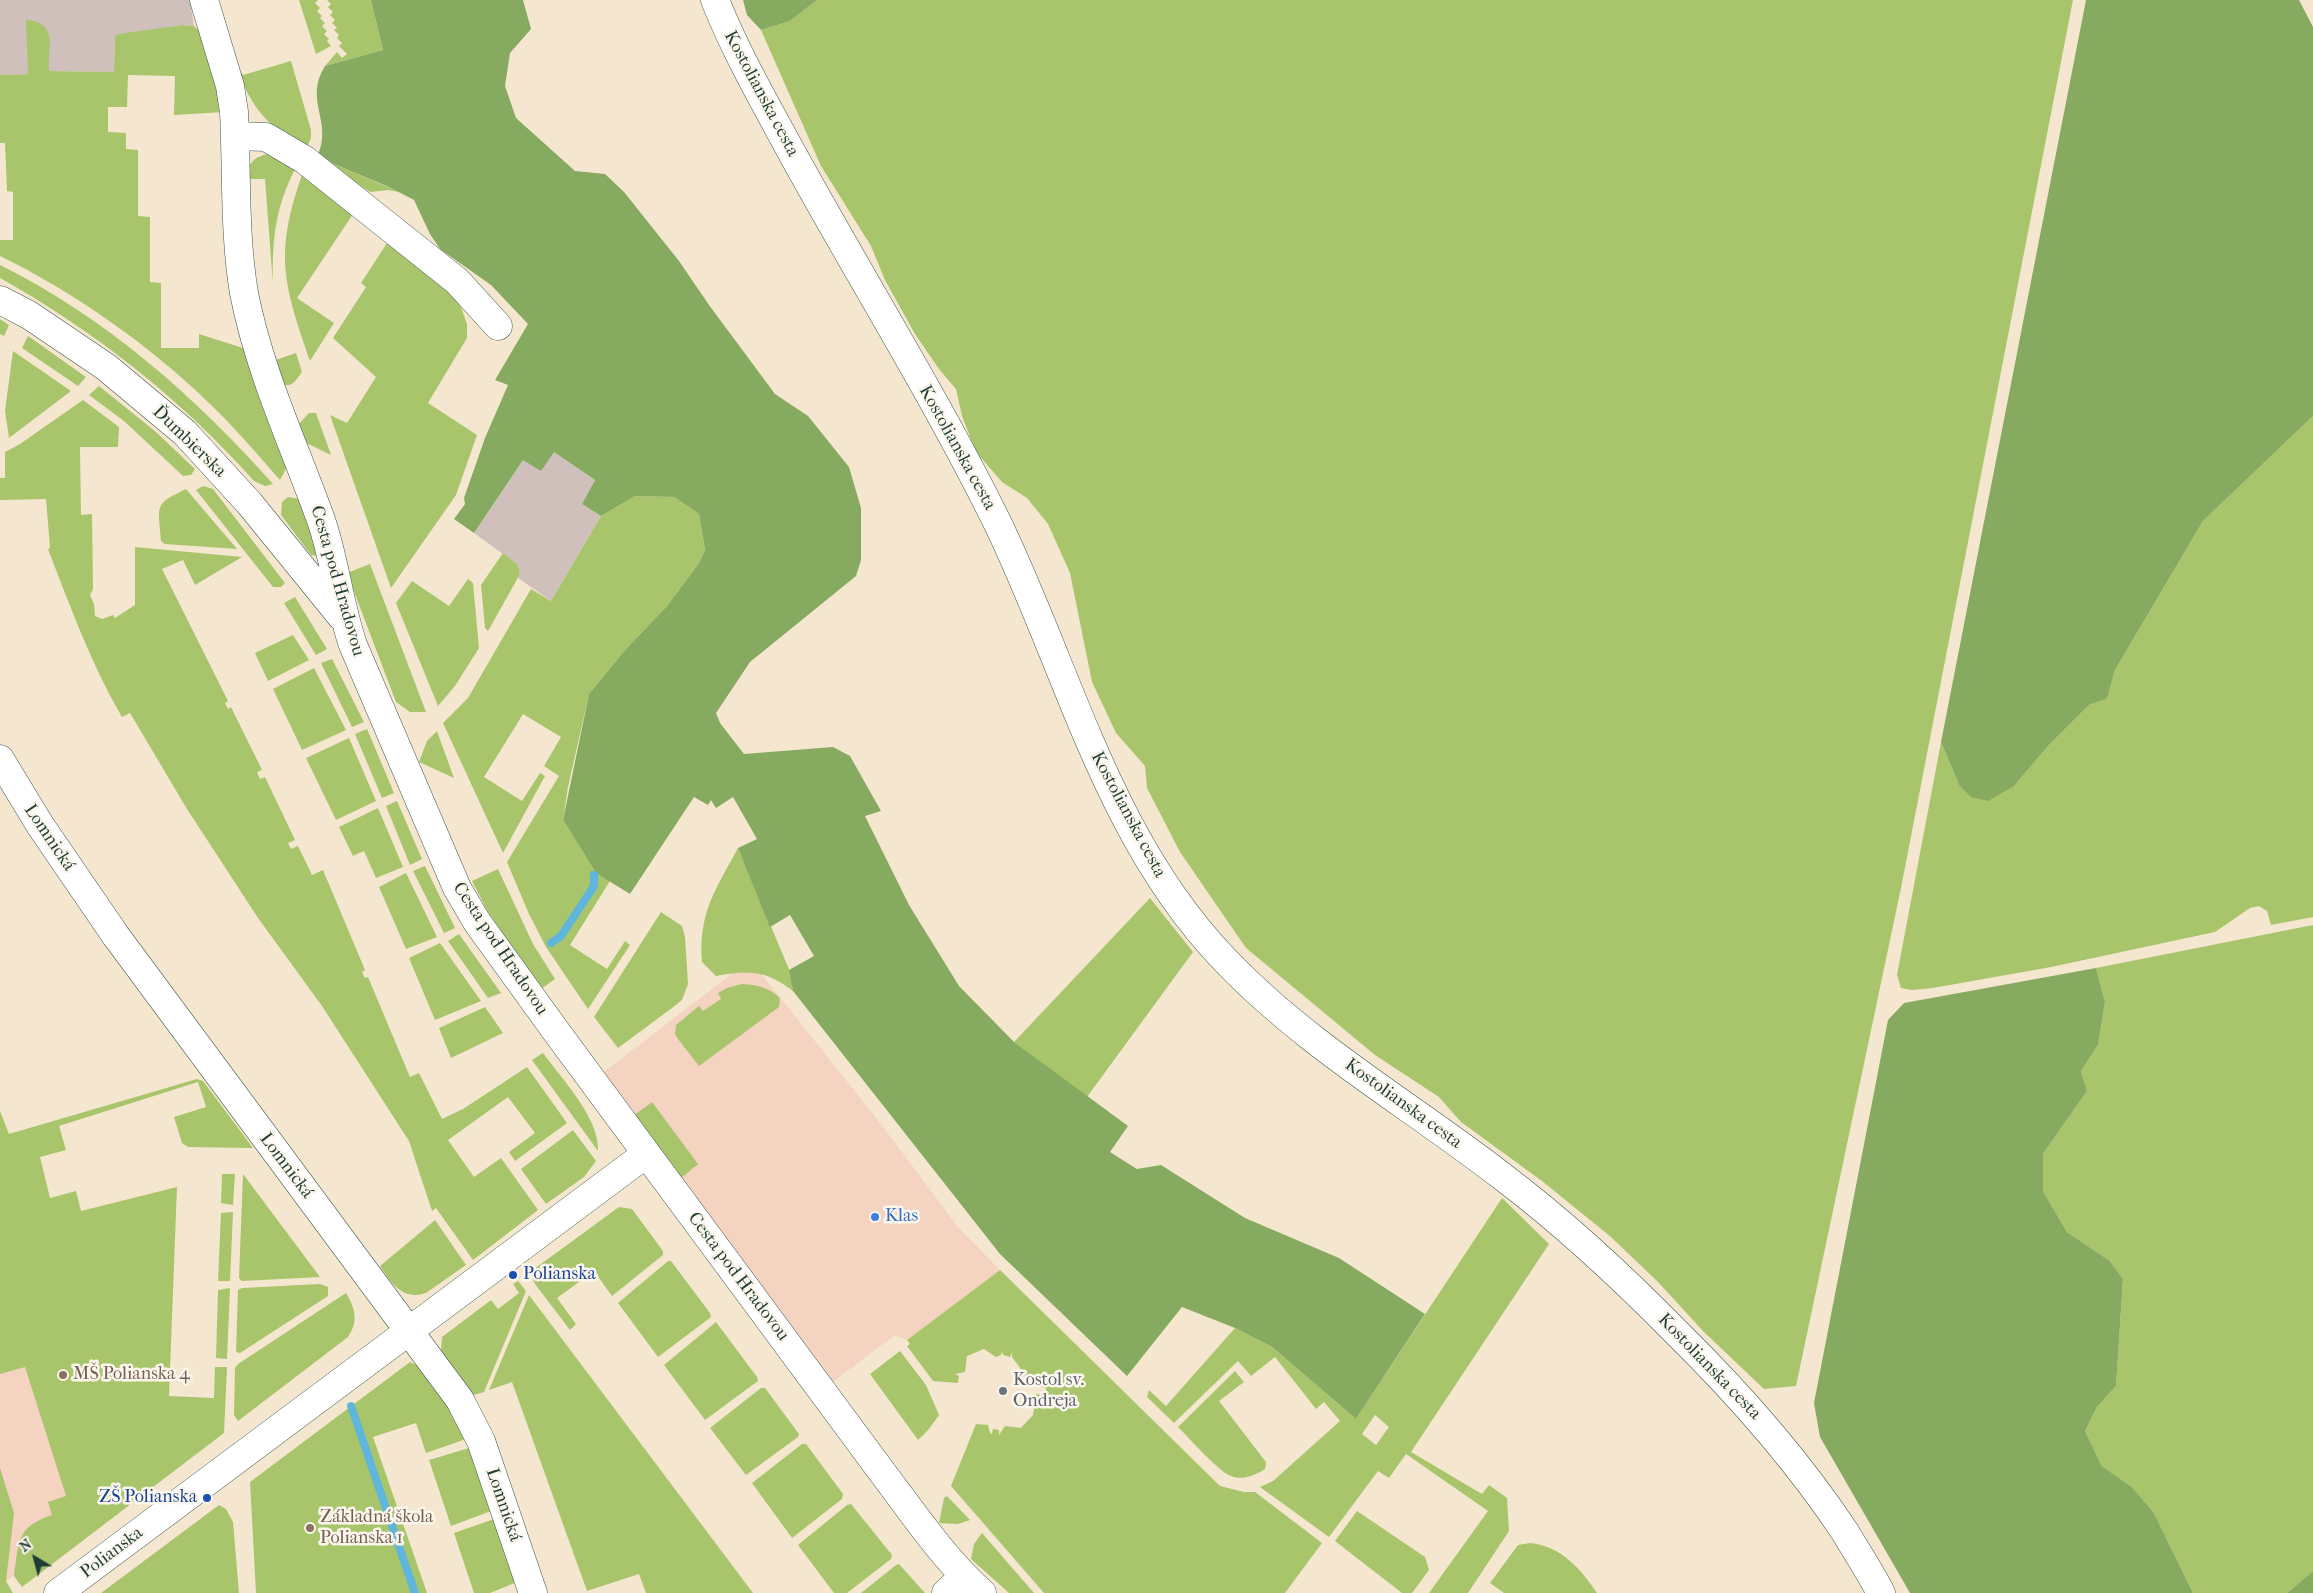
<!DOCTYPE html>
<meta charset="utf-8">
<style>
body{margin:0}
#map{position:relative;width:2313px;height:1593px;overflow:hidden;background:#f5e7cf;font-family:"IM FELL French Canon",serif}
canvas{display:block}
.north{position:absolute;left:10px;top:1533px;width:50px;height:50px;-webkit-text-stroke:4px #fbf7ec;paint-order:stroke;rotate:323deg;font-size:14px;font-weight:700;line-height:20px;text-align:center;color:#1f3d34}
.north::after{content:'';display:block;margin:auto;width:18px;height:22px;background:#1f3d34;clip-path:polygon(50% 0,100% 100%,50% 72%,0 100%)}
</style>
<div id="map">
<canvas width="2313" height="1593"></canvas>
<div class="north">N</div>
</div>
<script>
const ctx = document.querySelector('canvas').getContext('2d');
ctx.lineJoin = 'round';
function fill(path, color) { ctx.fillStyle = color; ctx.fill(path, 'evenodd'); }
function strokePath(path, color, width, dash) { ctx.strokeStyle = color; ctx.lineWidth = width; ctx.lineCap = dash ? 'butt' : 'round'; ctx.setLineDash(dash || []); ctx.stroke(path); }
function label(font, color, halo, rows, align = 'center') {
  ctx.font = font + ' "IM FELL French Canon",serif'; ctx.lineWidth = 5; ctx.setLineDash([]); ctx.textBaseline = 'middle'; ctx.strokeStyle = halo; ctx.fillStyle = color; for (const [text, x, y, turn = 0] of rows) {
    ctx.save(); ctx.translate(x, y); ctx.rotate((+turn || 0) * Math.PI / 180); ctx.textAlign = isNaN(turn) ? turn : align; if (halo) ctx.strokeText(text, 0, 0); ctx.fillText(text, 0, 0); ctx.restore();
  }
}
fill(new Path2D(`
 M 750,960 L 881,1124 L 958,1227 L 1000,1270 L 907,1340 L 895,1335 L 822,1390 L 592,1081 Z
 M 0,1298 L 178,1452 L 0,1586 Z`), '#f4d3c0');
fill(new Path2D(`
 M 0,0 L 190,0 L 194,26 L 182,25 L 115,36 L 114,72 L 49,71 L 38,74 L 0,75 Z
 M 554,452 L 595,480 L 582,504 L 601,516 L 551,601 L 518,578 L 520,574 L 518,565 L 474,533 L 523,460 Z`), '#d0c0bc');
fill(new Path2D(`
 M 299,0 L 318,0 L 315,3 L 320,8 L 317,11 L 322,16 L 320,18 L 325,23 L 322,26 L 327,31 L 324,34 L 329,39 L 327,41 L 331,46 L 316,54 Z
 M 327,0 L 371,0 L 383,50 L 325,66 L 337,52 L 342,58 L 347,54 L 339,46 L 342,43 L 337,38 L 339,35 L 334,30 L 337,28 L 332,23 L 335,20 L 330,15 L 333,12 L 328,7 L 331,4 Z
 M 817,0 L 2073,0 L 1901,888 L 1796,1386 L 1764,1389 L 1704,1332 L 1658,1282 L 1611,1237 L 1542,1181 L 1461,1122 L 1439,1097 L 1375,1055 L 1246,948 L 1180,852 L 1147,788 L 1145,766 L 1116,733 L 1092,682 L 1070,573 L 1048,524 L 1027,498 L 1002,482 L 976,452 L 962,416 L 956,389 L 939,369 L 915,334 L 885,280 L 871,246 L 821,166 L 761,30 L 790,21 Z
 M 26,19 C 60,26 47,43 49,71 L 114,72 L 115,36 L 119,34 L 182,25 L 194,26 L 201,33 L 224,112 L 174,115 L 175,76 L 128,75 L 127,107 L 108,107 L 108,132 L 126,133 L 126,149 L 138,150 L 138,216 L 150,217 L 150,282 L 161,283 L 161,348 L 199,348 L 199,334 L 249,350 L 288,465 L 280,480 C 257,454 235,428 210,404 C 152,347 74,292 0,256 L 0,240 L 13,240 L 13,192 L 7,191 L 5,143 L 0,143 L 0,75 L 28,74 Z
 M 291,61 L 311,130 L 311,138 L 306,150 C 270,125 256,116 239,74 L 242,73 L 243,75 Z
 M 268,154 L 296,167 C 275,208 272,239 273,285 L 265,179 L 245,179 C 248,164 253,157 268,154 Z
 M 317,157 L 400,192 L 388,190 L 370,192 Z
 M 303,172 L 355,211 L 297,298 L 334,323 L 310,361 C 283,282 274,254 303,172 Z
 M 389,240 L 458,299 L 467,324 L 467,338 L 428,403 L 477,435 L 456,495 L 391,588 L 330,415 L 347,423 L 376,377 L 333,338 L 366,287 L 361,283 Z
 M 0,265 C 105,317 196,397 273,484 L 265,486 L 254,481 C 181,399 96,332 0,278 Z
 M 0,319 L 9,325 L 4,336 L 0,334 Z
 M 28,336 L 86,377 L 78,386 L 22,348 Z
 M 13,351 L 71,391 L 9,438 L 5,411 Z
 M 296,353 L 302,372 C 296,380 293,387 283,385 L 273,361 Z
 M 99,386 L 156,432 L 195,469 L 191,475 L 183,476 L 124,421 L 89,395 Z
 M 83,400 L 119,427 L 118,447 L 80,447 L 81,515 L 92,514 L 93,589 L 90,595 L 94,604 L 95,616 L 102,619 L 113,615 L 115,618 L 135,605 L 135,547 L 242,557 L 195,585 L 183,560 L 162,569 L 228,701 L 225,703 L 228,709 L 231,707 L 262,770 L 257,772 L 260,779 L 265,777 L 295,840 L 288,843 L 291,849 L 298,846 L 312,875 L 323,870 L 365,970 L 362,972 L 365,978 L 368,977 L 410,1077 L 419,1073 L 442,1119 L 463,1109 L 527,1067 L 567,1123 L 515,1161 L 509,1152 L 535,1133 L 508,1097 L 448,1140 L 474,1177 L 501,1158 L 538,1210 L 473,1260 L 436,1208 L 432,1211 L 409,1141 L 322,1006 L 258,918 L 187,809 L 130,713 L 122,717 C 91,664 70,606 48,549 L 50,548 L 46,499 L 0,500 L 0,478 L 5,478 L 5,452 L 20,444 Z
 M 309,413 L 316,413 L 331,455 L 300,440 L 298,425 Z
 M 2313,416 L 2313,917 L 2271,925 L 2267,911 L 2259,906 L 2250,908 L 2215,932 L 2051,967 L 1933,988 L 1912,990 L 1901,988 L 1897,975 L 1941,742 L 1959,785 L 2014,786 L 2049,745 L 2089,705 L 2107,699 L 2115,670 L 2203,521 Z
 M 203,486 L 213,489 L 285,583 L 281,587 L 273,587 L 196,490 Z
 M 186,489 L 237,549 L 165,544 L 161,541 C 159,506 152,505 186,489 Z
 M 635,496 L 674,497 L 699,514 L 705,550 L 699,563 L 667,606 L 626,649 L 589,694 L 568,787 L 563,820 L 596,873 L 610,881 L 570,945 L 607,969 L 625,941 L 630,945 L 588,1009 L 546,947 L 529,914 L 507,862 L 559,776 L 544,766 L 561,737 L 523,714 L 484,777 L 522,801 L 540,773 L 545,776 L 503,853 L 443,723 L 468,698 L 531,589 L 551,601 L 601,516 Z
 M 288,497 L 300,499 L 303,505 L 318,556 L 311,555 L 281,515 L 282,502 Z
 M 503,553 L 518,565 L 520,574 L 488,631 L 485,628 L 481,585 Z
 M 370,564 L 426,712 L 410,712 L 396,702 L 347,573 Z
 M 468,579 L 473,583 L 479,648 L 455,686 L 438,706 L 396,603 L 412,581 L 449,606 Z
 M 295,597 L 327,649 L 316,655 L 284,603 Z
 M 293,635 L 309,660 L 268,681 L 255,653 Z
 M 332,659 L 364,722 L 352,727 L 321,663 Z
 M 314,668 L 346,730 L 302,750 L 273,689 Z
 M 367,729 L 394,793 L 382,798 L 355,734 Z
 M 437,731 L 454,778 L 419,762 L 427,741 Z
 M 349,738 L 376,801 L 336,820 L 306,758 Z
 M 397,801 L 422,859 L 410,865 L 386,806 Z
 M 378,808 L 403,867 L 376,878 L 364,851 L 353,856 L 339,827 Z
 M 738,848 L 791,974 L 793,991 C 765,970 749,970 716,976 L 702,962 C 698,913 716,889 738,848 Z
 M 425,866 L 455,928 L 444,933 L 413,871 Z
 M 498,869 L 533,944 L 555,979 L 541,989 L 488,912 L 472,881 Z
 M 406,873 L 437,937 L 406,949 L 379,887 Z
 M 1150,898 L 1193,952 L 1087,1097 L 1014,1042 Z
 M 661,912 L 682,926 L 685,937 L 688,984 L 682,1000 L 676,1005 L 618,1048 L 594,1017 Z
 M 2313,925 L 2313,1571 L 2287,1593 L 2193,1593 L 2154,1513 L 2132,1487 L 2102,1466 L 2085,1431 L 2097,1407 L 2116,1386 L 2123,1279 L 2110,1261 L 2067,1232 L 2043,1191 L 2043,1154 L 2087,1091 L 2081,1071 L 2098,1045 L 2105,1002 L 2096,968 Z
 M 459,934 L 501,993 L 488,998 L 448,941 Z
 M 440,943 L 481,1001 L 435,1020 L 409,958 Z
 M 742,984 C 757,985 768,987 780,998 L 779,1007 L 699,1066 L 678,1039 L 675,1034 L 676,1025 L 699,1006 L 703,1011 L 721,999 L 718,993 L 727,988 Z
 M 485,1007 L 503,1033 L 451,1058 L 439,1028 Z
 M 543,1053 C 562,1079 600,1119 598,1151 L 532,1060 Z
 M 197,1079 L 203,1081 L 253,1148 L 188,1147 L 182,1143 L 174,1117 L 206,1107 L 198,1082 L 59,1126 L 66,1150 L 40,1157 L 50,1198 L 76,1191 L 81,1211 L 177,1187 L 169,1396 L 214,1398 L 215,1367 L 227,1367 L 224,1433 L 22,1587 L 14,1576 C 19,1542 16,1527 52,1515 L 48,1502 L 66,1496 L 25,1367 L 0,1374 L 0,1111 L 9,1134 Z
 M 652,1102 L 698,1164 L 680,1179 L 633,1116 Z
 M 573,1130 L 596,1161 L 584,1177 L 546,1204 L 521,1169 Z
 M 222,1174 L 235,1174 L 233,1205 L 221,1203 Z
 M 243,1174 L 320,1277 L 242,1281 L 239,1278 Z
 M 1502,1198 L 1549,1244 L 1411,1452 L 1482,1494 L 1489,1485 L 1507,1498 L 1509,1531 L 1468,1593 L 1429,1593 L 1488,1511 L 1406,1454 L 1389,1478 L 1378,1471 L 1329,1537 L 1260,1487 L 1273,1481 L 1340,1421 L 1324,1402 L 1316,1409 L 1275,1357 L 1251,1376 L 1238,1361 L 1174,1423 L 1147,1397 L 1149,1390 L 1166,1406 L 1235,1328 L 1272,1347 L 1356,1419 ZM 1375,1415 L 1389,1427 L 1376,1445 L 1362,1434 Z
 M 619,1207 L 632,1209 L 663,1251 L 663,1255 L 612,1296 L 594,1271 L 557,1298 L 576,1324 L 570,1330 L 535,1284 L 530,1272 Z
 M 233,1212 L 230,1281 L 218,1281 L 221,1213 Z
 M 435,1220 L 466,1265 L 426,1293 C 403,1301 391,1283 380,1266 Z
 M 668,1261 L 671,1261 L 710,1313 L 711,1317 L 658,1357 L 618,1303 Z
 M 1000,1270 L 1220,1486 L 1244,1492 L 1255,1492 L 1322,1543 L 1285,1593 L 1044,1593 L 951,1486 L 976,1424 L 988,1425 L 990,1433 L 992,1434 L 993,1429 L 999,1430 L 999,1435 L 1005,1426 L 1021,1428 L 1033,1415 L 1036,1394 L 1045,1396 L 1046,1388 L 1032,1384 L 1012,1357 L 1012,1352 L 1010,1357 L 1003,1355 L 1002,1351 L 1001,1355 L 996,1357 L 984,1349 L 967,1356 L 965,1372 L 955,1374 L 959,1376 L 958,1383 L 933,1381 L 907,1346 L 910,1344 L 907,1340 Z
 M 518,1281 L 526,1291 L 484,1392 L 470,1396 L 441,1352 L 442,1337 L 491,1300 L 498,1309 L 519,1293 L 513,1284 Z
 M 320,1284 L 328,1287 L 328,1296 L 240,1353 L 236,1352 L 238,1290 L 242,1288 Z
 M 230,1288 L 227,1359 L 216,1358 L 218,1290 Z
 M 346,1293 C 355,1308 359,1321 348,1337 L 238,1421 L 234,1415 L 235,1368 L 238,1364 Z
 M 529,1295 L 753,1593 L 646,1593 L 639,1574 L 587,1591 L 512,1382 L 489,1390 Z
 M 716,1322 L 757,1377 L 758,1381 L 705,1420 L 664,1365 Z
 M 900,1351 L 926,1385 L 939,1415 L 929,1429 L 918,1440 L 870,1374 Z
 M 410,1362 L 429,1371 L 466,1439 L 426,1453 L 416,1423 L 373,1437 L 427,1593 L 256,1593 L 250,1482 Z
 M 1235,1371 L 1244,1382 L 1219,1401 L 1266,1462 L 1265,1469 C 1256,1475 1242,1481 1231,1476 C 1218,1471 1190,1439 1178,1427 Z
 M 761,1388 L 765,1388 L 799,1434 L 798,1437 L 746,1475 L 710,1428 Z
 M 802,1444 L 806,1444 L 843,1494 L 842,1499 L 792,1538 L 752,1483 Z
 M 469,1448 L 491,1511 L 451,1526 L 429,1460 Z
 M 0,1468 L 14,1513 L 6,1581 L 13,1593 L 0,1593 Z
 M 947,1496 L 970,1520 L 958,1524 L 939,1523 L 944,1498 Z
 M 851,1504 L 892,1555 L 891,1559 L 847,1593 L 834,1593 L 798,1545 L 847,1505 Z
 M 219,1505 L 226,1509 L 233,1522 L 239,1593 L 101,1593 Z
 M 1357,1511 L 1425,1557 L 1429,1570 L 1412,1593 L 1402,1593 L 1335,1541 Z
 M 494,1519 L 517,1582 L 490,1593 L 474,1593 L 454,1533 Z
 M 982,1533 L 1034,1593 L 1009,1593 L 971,1559 L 974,1544 Z
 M 1530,1543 C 1561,1546 1581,1569 1597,1593 L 1504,1593 L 1490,1583 L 1518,1545 Z
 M 899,1564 L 925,1593 L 861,1593 L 896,1565 Z`), '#a8c56c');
fill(new Path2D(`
 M 371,0 L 523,0 L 531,29 L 510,53 L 505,86 L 516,118 L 575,171 L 605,174 L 624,192 L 679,261 L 709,305 L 775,394 L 808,416 L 849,467 L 861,508 L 861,560 L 856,576 L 750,662 L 716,713 L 720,723 L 744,754 L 833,747 L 850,756 L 881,811 L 865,816 L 909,905 L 959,986 L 1014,1042 L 1128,1126 L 1110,1152 L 1137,1169 L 1161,1165 L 1245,1218 L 1339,1258 L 1425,1314 L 1356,1419 L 1272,1347 L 1235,1328 L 1182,1307 L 1127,1376 L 1000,1254 L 793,991 L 789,970 L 814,956 L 790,915 L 770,927 L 738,848 L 757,839 L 733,797 L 716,808 L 711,800 L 708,805 L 694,797 L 630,894 L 596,873 L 563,820 L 589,694 L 626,649 L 667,606 L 699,563 L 705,550 L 699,514 L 674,497 L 635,496 L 601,516 L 582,504 L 595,480 L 554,452 L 541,471 L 523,460 L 474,533 L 454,519 L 465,504 L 464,498 L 485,438 L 508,385 L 495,380 L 528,324 L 491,285 L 440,249 L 430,234 L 414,200 L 389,187 L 317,157 C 334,122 303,101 325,66 L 383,50 Z
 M 743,0 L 817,0 L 790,21 L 761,30 L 747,15 Z
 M 2086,0 L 2299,0 L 2313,27 L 2313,416 L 2203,521 L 2115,670 L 2107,699 L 2089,705 L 2049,745 L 2014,786 L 1988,801 L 1971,797 L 1959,785 L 1941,742 Z
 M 2096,968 L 2105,1002 L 2098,1045 L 2081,1071 L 2087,1091 L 2043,1154 L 2043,1191 L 2067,1232 L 2110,1261 L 2123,1279 L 2116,1386 L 2097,1407 L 2085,1431 L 2102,1466 L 2132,1487 L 2154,1513 L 2193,1593 L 1910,1593 L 1820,1437 L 1814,1403 L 1888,1020 L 1904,1003 Z
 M 2313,1571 L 2313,1593 L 2287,1593 Z`), '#86aa60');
strokePath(new Path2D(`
 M 551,943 L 561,936 L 594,886 L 594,875
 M 351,1406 L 415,1593`), '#5fb5db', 8);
const minor = new Path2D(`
 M 204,0 L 230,86 L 234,112 C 237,172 234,234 244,293 C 259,371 294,445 321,520 C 335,560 339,604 353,645 L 457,888 L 477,922 L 558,1034 L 882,1472 C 914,1514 943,1558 982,1593
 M 715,0 C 736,53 765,103 792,153 C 860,277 936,398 998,524 C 1069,671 1108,839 1225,960 C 1307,1046 1410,1105 1503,1177 C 1565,1224 1622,1277 1676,1332 C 1739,1394 1796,1458 1845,1532 C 1857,1552 1870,1572 1881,1593
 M 235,136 L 266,137 L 305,160 L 457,281 L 498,326
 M 0,300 L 29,315 L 106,367 L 185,433 L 250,504 L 341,616
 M 0,759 L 40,825 L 116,936 L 460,1400 L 481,1441 L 533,1593
 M 58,1593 L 646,1154
 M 946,1593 L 964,1576`);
strokePath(minor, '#3f564b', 29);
strokePath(minor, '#fff', 28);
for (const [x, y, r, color] of [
 [875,1217,5,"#3f7fe0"],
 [513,1275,5,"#1a4fb4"],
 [63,1375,5,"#8d6e63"],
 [1003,1391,5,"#6b7280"],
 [207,1498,5,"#1a4fb4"],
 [310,1528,5,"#8d6e63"]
]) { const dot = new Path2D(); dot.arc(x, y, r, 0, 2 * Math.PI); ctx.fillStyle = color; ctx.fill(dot); strokePath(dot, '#fbf7ec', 2); }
label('18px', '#1f3d34', '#fbf7ec', [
 ["Kostolianska cesta",761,94,62],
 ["Ďumbierska",189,442,44],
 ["Kostolianska cesta",957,448,61],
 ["Cesta pod Hradovou",337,581,74],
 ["Kostolianska cesta",1128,815,62],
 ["Lomnická",49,838,56],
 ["Cesta pod Hradovou",500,949,56],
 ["Kostolianska cesta",1403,1104,36],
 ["Lomnická",286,1166,53],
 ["Cesta pod Hradovou",738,1277,53],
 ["Kostolianska cesta",1709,1367,46],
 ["Lomnická",503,1505,71],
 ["Polianska",112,1553,-37]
]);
label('18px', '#366cbe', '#fbf7ec', [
 ["Klas",885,1217]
], 'left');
label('18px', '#164399', '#fbf7ec', [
 ["Polianska",523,1275],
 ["ZŠ Polianska",197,1498,"right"]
], 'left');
label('18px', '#785e54', '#fbf7ec', [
 ["MŠ Polianska 4",73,1375],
 ["Základná škola",320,1518],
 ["Polianska 1",320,1539]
], 'left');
label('18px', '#5b616d', '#fbf7ec', [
 ["Kostol sv.",1013,1381],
 ["Ondreja",1013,1402]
], 'left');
</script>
